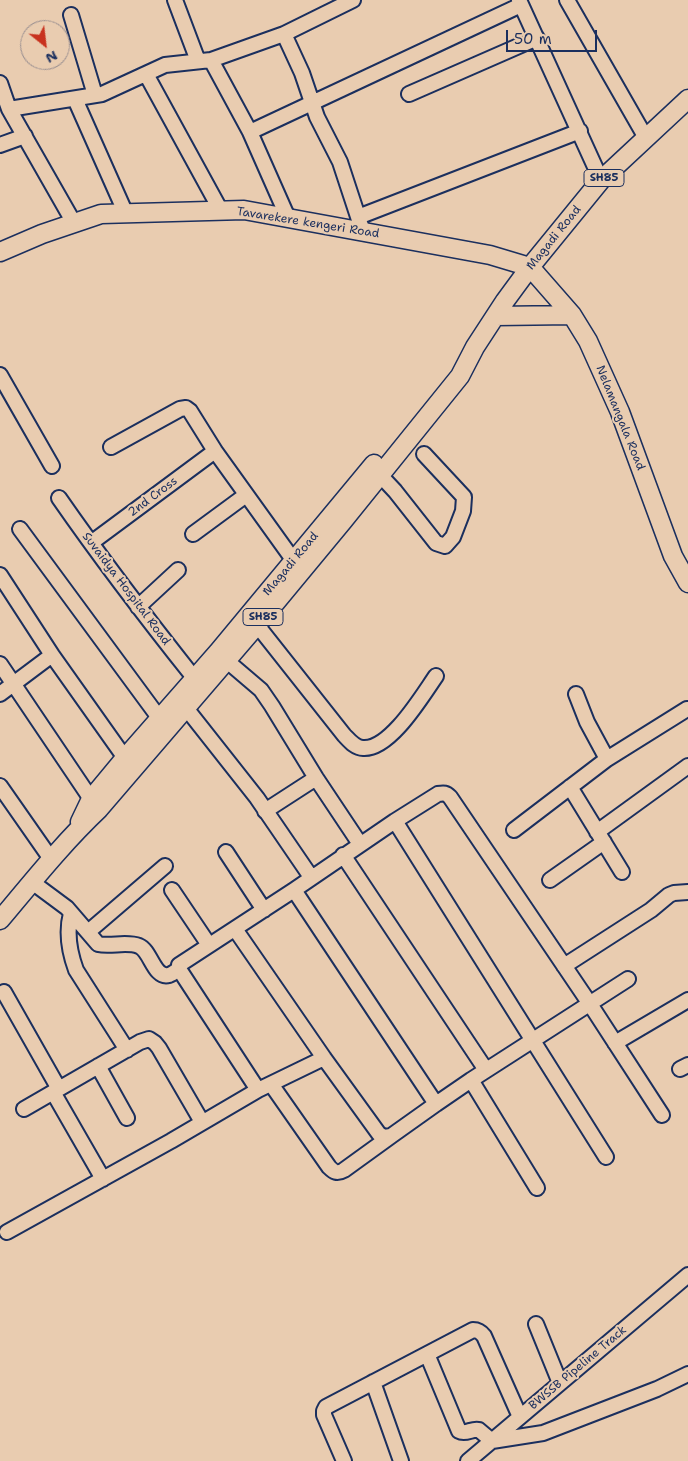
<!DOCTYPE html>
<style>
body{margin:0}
#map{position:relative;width:688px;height:1461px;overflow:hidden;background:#e9ccb0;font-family:"Shantell Sans",sans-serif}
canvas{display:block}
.north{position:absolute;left:20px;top:20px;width:50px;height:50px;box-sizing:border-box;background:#e9ccb0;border:1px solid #978d8f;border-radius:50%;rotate:151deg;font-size:14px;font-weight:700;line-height:20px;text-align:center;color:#1b2f5e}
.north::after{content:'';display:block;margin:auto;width:18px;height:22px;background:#c8321e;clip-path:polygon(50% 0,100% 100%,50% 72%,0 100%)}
.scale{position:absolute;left:506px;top:30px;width:91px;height:22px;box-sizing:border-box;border:2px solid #1b2f5e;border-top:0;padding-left:6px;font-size:15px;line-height:18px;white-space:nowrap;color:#1b2f5e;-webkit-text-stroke:4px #e9ccb0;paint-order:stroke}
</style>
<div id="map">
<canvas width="688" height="1461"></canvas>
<div class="north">N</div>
<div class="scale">50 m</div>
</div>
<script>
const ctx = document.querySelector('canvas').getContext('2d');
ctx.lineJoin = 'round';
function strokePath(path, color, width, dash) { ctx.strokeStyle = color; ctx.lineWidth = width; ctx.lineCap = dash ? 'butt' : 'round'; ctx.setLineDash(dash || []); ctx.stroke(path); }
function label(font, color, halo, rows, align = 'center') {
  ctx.font = font + ' "Shantell Sans",sans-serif'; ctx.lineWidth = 4; ctx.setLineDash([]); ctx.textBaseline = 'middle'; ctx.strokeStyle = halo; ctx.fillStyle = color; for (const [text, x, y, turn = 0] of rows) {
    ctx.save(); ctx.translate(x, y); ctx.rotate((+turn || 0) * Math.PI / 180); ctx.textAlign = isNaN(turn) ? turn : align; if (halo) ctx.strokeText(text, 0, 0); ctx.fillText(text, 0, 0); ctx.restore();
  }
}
const minor = new Path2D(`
 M 175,0 L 198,61
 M 519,0 L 601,180
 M 567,0 L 646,138
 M 71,15 L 95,95
 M 284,34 L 353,0
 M 211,60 L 284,34 L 302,73 L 317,117 L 340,162 L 363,232
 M 146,74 L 221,211
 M 0,83 L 9,109 L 74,223
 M 409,94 L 537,38
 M 75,99 L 126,214
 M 9,109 L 102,94 L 165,65 L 211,60 L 250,132 L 288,218
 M 250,132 L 521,5
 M 0,145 L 25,136
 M 358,217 L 580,131
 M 0,375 L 52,466
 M 111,447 L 180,409 L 186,408 L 190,411 L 215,451 L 294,561
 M 380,475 L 395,491 L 436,543 L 445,546 L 453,537 L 463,511 L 464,497 L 424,454
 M 59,498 C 102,560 148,620 195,679
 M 20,529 L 160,719
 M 193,534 L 246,495
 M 91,543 L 215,451
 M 0,575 L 52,655 L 125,758
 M 138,607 L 178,570
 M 257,625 L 344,735 C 349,740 355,748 363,748 C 390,750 422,696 436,676
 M 227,661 L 261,690 L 272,706 L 316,778 L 360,844
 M 0,664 L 91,799
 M 0,694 L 52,655
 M 576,694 L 587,722 L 607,759
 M 186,708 L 257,798 L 311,877
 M 0,786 L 51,859
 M 570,787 L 622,872
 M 265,811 L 316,778
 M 395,821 L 606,1157
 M 514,830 L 607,759 L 687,709
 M 597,832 L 688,766
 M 226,852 L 264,910
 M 343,855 L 486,1070
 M 550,880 L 604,842
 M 32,882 L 67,908 L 98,944 C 111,947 126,941 139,946 C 151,951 154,979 169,975 C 172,974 176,971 179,969
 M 172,890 L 209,945
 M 294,890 L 436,1104 L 471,1080 L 628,979
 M 71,913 C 66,932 69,951 76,970 L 127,1050
 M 235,929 L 324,1058 L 379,1134 L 384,1137 L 391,1136 L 436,1104
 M 88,932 L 165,866
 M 564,966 L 651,910 L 669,895 L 674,893 L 688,892
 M 4,992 L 59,1089
 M 615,1043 L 688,1000
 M 98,1066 L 127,1118
 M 680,1069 L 688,1065
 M 471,1080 L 537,1188
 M 271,1084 L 329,1167 C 334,1172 337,1174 344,1170 L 391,1136
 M 258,1090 L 179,969 L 179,965 L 294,890 L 395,821 L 438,794 C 444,793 446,793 450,797 L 590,1004 L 662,1115
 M 53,1092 L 103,1179
 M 24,1109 L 140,1042 L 149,1039 L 155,1043 L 159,1048 L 202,1122
 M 7,1232 L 171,1141 L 258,1090 L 324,1058
 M 536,1324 L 560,1383
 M 427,1354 L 459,1431 C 466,1435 472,1428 479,1430 L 492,1441 L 543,1433 L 657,1389 L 688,1374
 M 373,1382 L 401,1461
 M 344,1461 L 324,1415 L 324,1411 L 326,1407 L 473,1330 C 478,1330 481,1332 484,1336 L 520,1417
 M 468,1461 L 688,1275`);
const major = new Path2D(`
 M 0,252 L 42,234 L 101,214 L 244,210 L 490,255 L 530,267
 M 530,267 L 572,315 L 588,341 L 620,412 L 673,556 L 688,583
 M 495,316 L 572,315
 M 80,822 L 91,799 L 125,758 L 218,652 L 374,464
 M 0,920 C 32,882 63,843 99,809 L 257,625 L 343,521 L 460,376 L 475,347 L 505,301 L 530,267 L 601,180 L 688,99`);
strokePath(minor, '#1b2f5e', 18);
strokePath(major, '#1b2f5e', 21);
strokePath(minor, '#e9ccb0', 14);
strokePath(major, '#e9ccb0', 18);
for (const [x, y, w] of [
 [604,178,40],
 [263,617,40]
]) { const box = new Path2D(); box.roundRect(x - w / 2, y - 8.5, w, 17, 4); ctx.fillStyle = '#e9ccb0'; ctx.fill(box); strokePath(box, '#1b2f5e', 1); }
label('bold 11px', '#1b2f5e', null, [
 ["SH85",604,178],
 ["SH85",263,617]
]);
label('12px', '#1b2f5e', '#e9ccb0', [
 ["Tavarekere kengeri Road",308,223,9],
 ["Magadi Road",554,238,-51],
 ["Nelamangala Road",620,418,68],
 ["2nd Cross",153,497,-37],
 ["Magadi Road",291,564,-50],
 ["Suvaidya Hospital Road",126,589,53],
 ["BWSSB Pipeline Track",578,1368,-40]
]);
</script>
